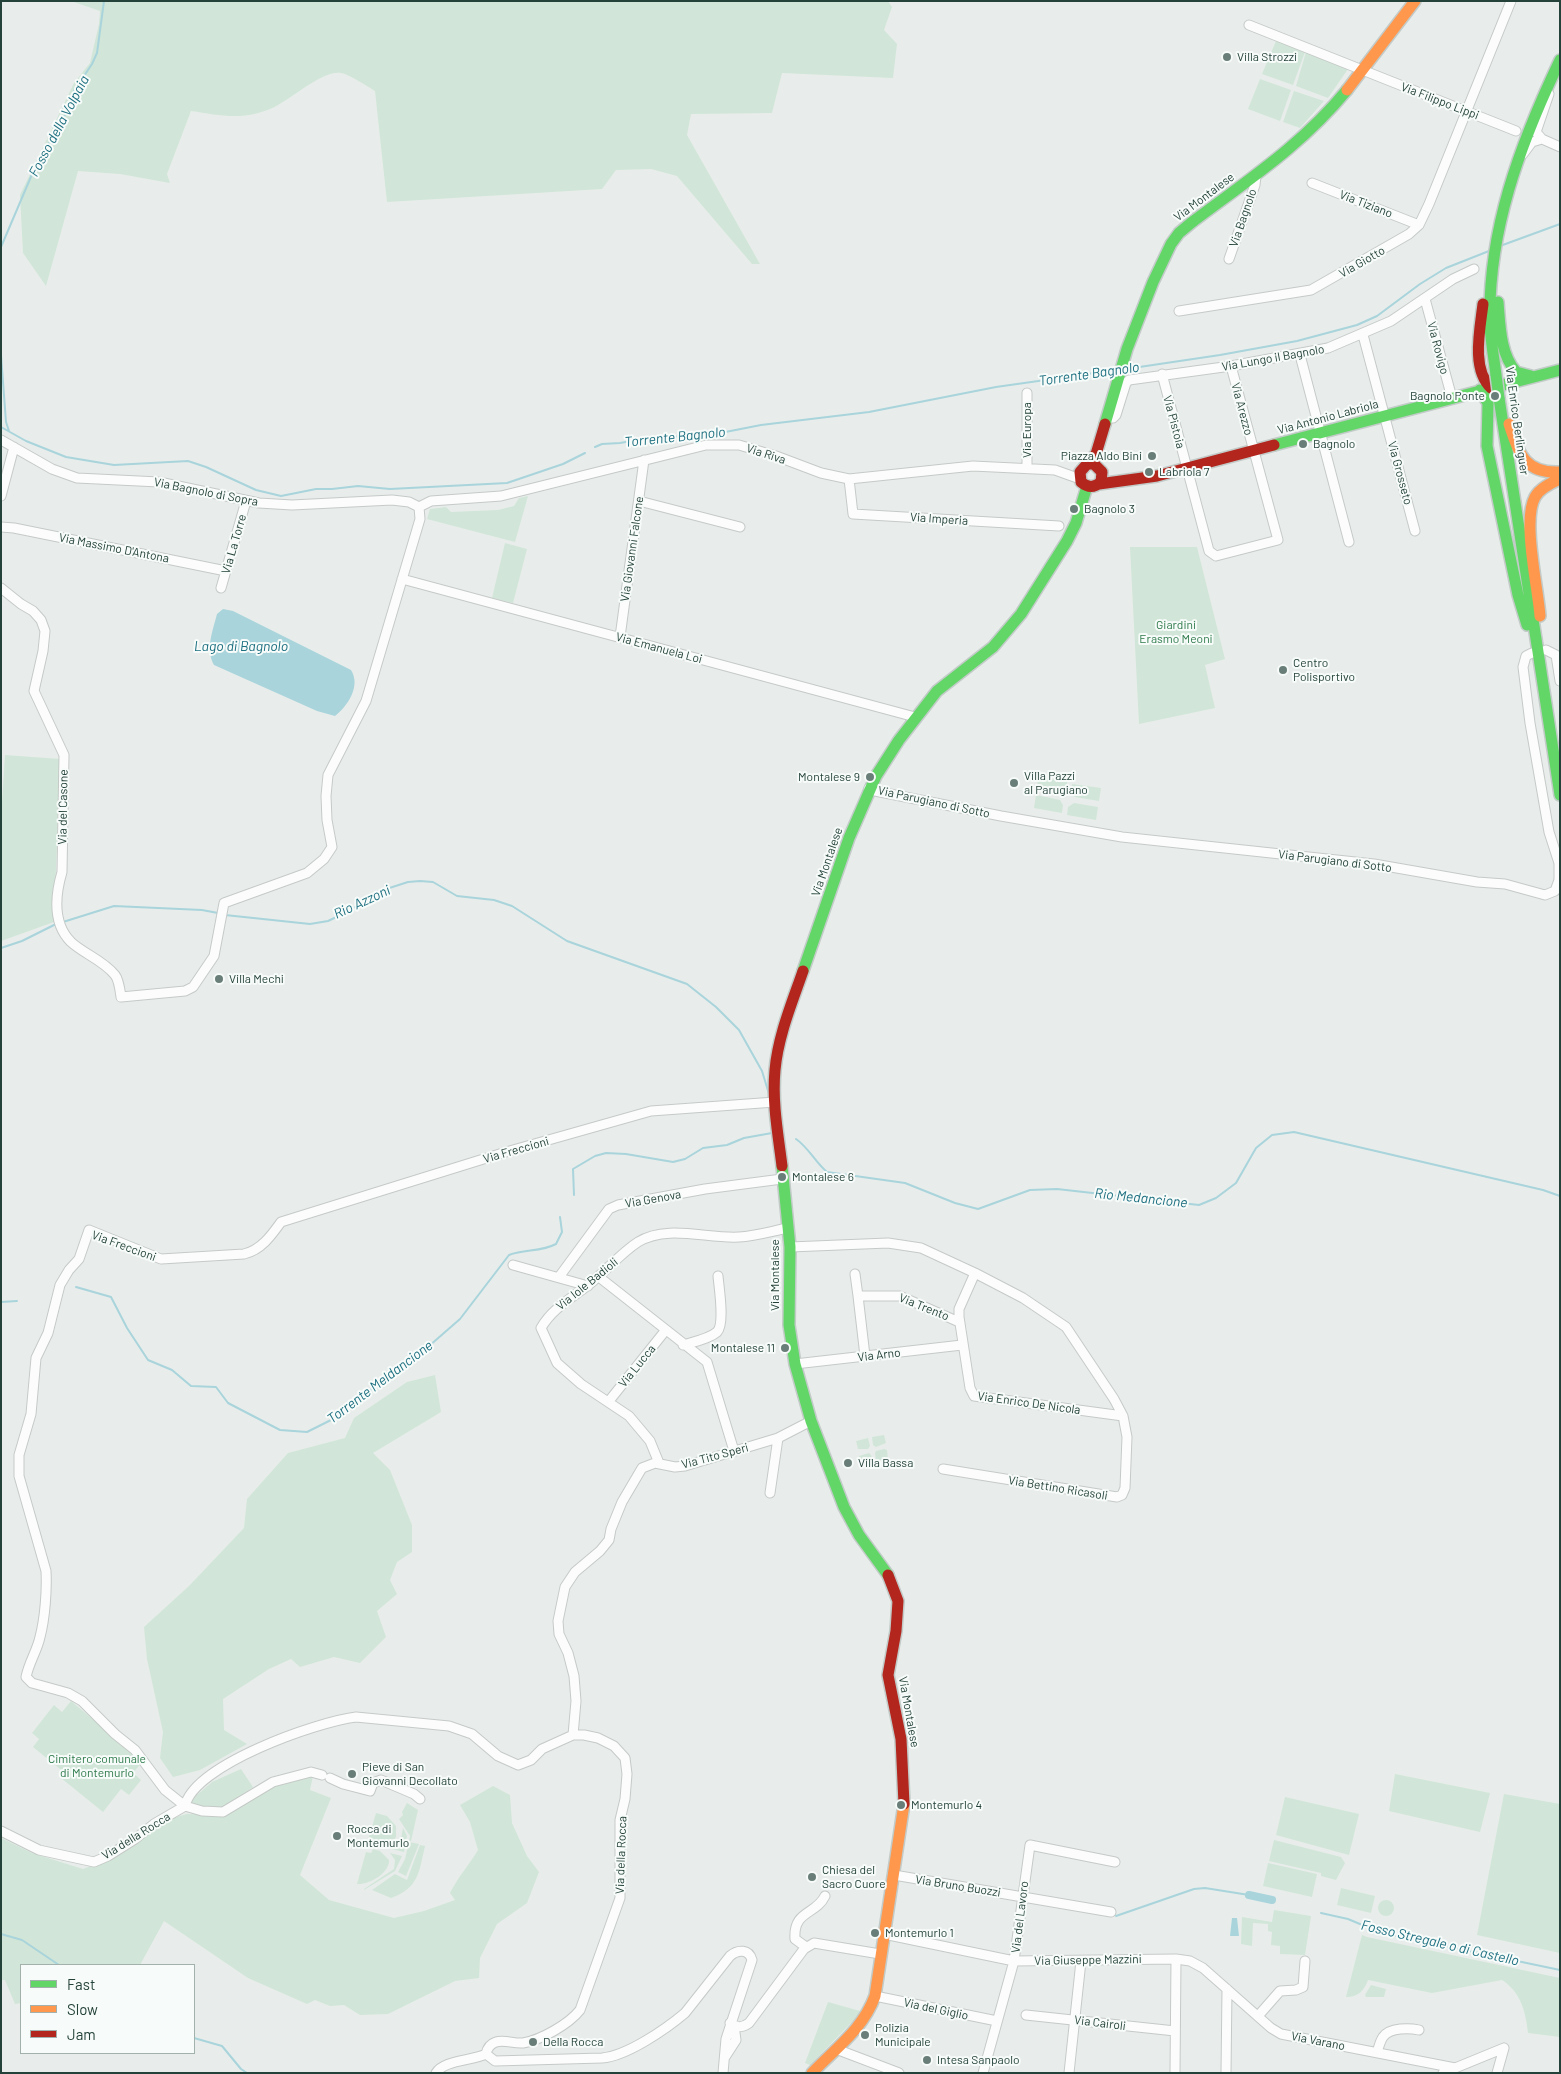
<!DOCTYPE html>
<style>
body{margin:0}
#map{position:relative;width:1561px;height:2074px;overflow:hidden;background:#e8edeb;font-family:Barlow,sans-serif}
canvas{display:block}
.frame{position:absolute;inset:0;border:2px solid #24423a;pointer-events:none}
.legend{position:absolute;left:20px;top:1964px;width:175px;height:90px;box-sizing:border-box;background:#f7fbf9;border:1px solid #a3b1ad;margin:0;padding:6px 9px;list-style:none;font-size:15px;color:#24423a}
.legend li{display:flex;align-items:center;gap:10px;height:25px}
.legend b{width:25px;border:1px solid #a3b1ad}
</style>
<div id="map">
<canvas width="1561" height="2074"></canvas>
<div class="frame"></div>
<ul class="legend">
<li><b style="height:6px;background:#63d668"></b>Fast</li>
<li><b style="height:6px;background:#ff974d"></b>Slow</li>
<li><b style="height:6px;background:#b3261e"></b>Jam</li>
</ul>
</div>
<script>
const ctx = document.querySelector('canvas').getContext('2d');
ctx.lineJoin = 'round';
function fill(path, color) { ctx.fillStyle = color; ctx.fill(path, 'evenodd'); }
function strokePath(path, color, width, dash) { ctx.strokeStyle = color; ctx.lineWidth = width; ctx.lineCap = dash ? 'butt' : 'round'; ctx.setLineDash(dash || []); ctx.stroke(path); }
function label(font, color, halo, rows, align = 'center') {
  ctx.font = font + ' Barlow,sans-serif'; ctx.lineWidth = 4; ctx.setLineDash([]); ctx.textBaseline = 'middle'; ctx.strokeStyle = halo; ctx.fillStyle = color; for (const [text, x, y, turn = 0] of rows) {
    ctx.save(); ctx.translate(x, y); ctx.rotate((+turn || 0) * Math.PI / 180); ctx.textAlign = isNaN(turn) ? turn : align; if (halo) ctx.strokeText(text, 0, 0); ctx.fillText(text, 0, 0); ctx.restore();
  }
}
fill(new Path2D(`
 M 71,1 L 888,1 L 892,7 L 884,30 L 897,44 L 893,78 L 782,73 L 772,113 L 691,114 L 687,135 L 760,264 L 752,264 L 677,176 L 651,169 L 616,170 L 602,189 L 387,202 L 375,91 C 367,86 348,74 341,73 C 321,70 289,102 270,109 C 241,121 219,115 191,111 L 167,174 L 170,183 L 120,174 L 78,171 L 46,286 L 23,253 L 20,195 L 74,83 L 90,63 L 99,24 L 100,11 Z
 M 1276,41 L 1305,52 L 1293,85 L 1262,74 Z
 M 1306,52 L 1348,69 L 1328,98 L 1296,86 Z
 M 1260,79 L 1291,90 L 1280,121 L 1248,109 Z
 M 1294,91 L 1324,101 L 1300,128 L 1283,122 Z
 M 528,496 L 515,542 L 427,519 L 430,509 L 446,507 L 451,512 L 498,510 L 514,506 L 519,498 Z
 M 505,543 L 527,549 L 513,603 L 492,598 Z
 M 1130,547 L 1197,547 L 1225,659 L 1205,665 L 1215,708 L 1139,724 Z
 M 5,755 L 60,759 L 54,922 L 1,941 L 1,819 Z
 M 1039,777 L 1067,782 L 1066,791 L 1060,794 L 1036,790 Z
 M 1072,784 L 1101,788 L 1099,801 L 1075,797 L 1071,792 Z
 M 1036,795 L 1060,800 L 1063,805 L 1062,813 L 1034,808 Z
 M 1074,803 L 1098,807 L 1096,820 L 1067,815 L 1068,807 Z
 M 435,1375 L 441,1412 L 373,1453 L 390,1470 L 412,1525 L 412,1552 L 397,1562 L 390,1580 L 397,1594 L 377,1611 L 386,1637 L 360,1663 L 334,1657 L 300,1667 L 291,1659 L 269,1669 L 223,1699 L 224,1730 L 247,1744 L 200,1770 L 173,1777 L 160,1758 L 163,1732 L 147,1659 L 144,1627 L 189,1586 L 244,1528 L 247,1499 L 288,1453 L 345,1438 L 354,1418 L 407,1382 Z
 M 884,1435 L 886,1443 L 876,1447 L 873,1445 L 872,1437 Z
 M 868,1438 L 870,1446 L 868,1449 L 858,1449 L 856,1441 Z
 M 884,1449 L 887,1450 L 888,1459 L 876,1461 L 875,1453 L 876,1451 Z
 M 869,1453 L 871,1455 L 873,1462 L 861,1465 L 859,1456 Z
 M 71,1701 L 143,1761 L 133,1773 L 141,1780 L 129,1795 L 121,1789 L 103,1812 L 61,1778 L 65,1773 L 33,1747 L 39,1739 L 32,1733 L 54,1705 L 62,1712 Z
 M 241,1769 L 253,1787 L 221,1809 L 190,1805 L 190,1801 L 212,1782 Z
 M 1395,1774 L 1490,1793 L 1480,1832 L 1389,1811 Z
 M 313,1776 L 310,1790 L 331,1798 L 300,1875 L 329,1900 L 394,1918 L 424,1911 L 455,1900 L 450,1893 C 458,1877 469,1865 478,1850 L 470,1822 L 460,1805 L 493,1786 L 510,1795 L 512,1823 L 527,1856 L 539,1872 L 527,1903 L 497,1924 L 480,1958 L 479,1978 L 455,1981 L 388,2014 L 360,2015 L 344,2005 L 330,2006 L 315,2000 L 307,2004 L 248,1978 L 164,1921 L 140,1965 L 21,1965 L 21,2003 L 15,2004 L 5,1980 L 1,1980 L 1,1838 L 32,1853 L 83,1869 L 119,1855 L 156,1827 L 172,1818 L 187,1814 L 227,1815 L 262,1793 L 287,1781 Z
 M 1504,1794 L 1560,1804 L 1560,1953 L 1477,1935 Z
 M 1285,1797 L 1359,1814 L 1349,1855 L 1276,1835 Z
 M 407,1803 L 418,1810 L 411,1841 L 409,1841 L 410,1836 L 399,1819 L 403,1815 L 402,1812 Z
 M 376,1813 L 387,1816 L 396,1826 L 396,1837 C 391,1846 383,1846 373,1843 L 374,1839 L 369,1837 Z
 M 403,1828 L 407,1836 L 404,1852 L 392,1849 L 401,1839 Z
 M 1274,1840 L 1341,1857 L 1345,1863 L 1336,1880 L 1321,1876 L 1321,1873 L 1269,1861 Z
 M 409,1842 L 419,1844 L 406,1876 L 398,1872 L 405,1859 Z
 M 420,1845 L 425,1846 C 419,1872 419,1888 391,1898 L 372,1890 L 395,1874 L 407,1880 Z
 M 373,1849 L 380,1851 L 389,1860 C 390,1873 369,1885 357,1884 L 366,1852 L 371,1853 Z
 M 390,1853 L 402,1856 L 395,1871 L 364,1890 L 364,1889 L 394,1869 L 395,1860 Z
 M 1268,1863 L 1317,1874 L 1312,1897 L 1263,1886 Z
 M 1341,1888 L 1375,1896 L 1371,1913 L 1337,1905 Z
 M1378 1908a8 8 0 1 1 16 0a8 8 0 1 1-16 0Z
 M 1274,1910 L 1311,1916 L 1305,1955 L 1280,1954 L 1280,1946 L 1271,1945 L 1272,1932 L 1268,1931 L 1268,1924 L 1253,1923 L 1252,1946 L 1241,1944 L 1242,1917 L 1272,1922 Z
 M 1362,1935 L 1367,1937 L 1560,1978 L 1560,2037 L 1528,2033 C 1526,2013 1521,1992 1502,1980 L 1432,1993 L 1368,1980 C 1364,1991 1358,1997 1346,1997 Z
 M 1371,1985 L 1386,1989 L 1384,1997 L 1366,1997 L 1365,1995 Z
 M 828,2002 L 860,2011 L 855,2019 L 810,2065 L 805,2063 Z`), '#d1e6d8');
fill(new Path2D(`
 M 223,609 L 233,611 L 351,670 C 361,686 348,706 335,716 L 317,711 L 214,665 C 205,649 213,630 217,614 Z
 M 1232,1918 L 1237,1918 L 1239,1936 L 1230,1936 Z`), '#a9d4db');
strokePath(new Path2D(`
 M 1500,246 L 1560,224
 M 1,247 L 33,172 L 66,113 L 74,91 L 92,64 L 97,53 L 104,1
 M 1,355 L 6,422 L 9,431
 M 1126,369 L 1220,355 L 1297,341 L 1357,325 L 1377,316 L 1420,284 L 1446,268 L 1489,251
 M 1,427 L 26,441 L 66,457 L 114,465 L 188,461 L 206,467 L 256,490 L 281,496 L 316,489 L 332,489 L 358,486 L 390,489 L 507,483 L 563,464 L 585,453
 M 595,447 L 602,444 L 620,443 L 654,437 L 705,436 L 761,425 L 869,412 L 996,387 L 1116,370
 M 225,915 L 310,924 L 328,921 L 349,911 L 377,892 L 408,882 L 420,881 L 433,882 L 457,896 L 494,900 L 512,906 L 567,941 L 687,984 L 716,1007 L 739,1030 L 762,1071 L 769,1094
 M 63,922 L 114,906 L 202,910 L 218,913
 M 1,948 L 22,941 L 56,924
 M 796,1139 C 809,1148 815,1162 827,1172 L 905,1183 L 955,1203 L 978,1209 L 1030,1190 L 1057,1189 L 1199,1205 L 1216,1198 L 1236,1183 L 1256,1148 L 1272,1135 L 1294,1132 L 1543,1190 L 1560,1196
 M 574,1195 L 573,1169 L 595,1156 L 606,1153 L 626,1154 L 673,1162 L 685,1159 L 703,1148 L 727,1145 L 744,1138 L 772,1133 L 772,1130
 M 76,1287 L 111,1297 L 127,1328 L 148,1360 L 172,1370 L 191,1386 L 216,1387 L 228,1403 L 280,1430 L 307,1432 L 337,1417 L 359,1398 L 413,1360 L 460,1319 L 509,1255 C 525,1249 541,1252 556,1244 L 562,1232 L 560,1217
 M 1,1302 L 17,1301
 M 1321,1913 L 1348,1919 L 1379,1932 L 1560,1970
 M 1116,1916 L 1194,1889 L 1205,1888 L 1249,1895
 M 1,1934 L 22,1940 L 59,1965
 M 194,2038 L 222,2046 L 241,2069 L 247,2073`), '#a9d4db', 2);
strokePath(new Path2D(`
 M 1249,1895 L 1272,1900`), '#a9d4db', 8);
const street = new Path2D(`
 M 1249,25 L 1516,131
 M 1549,94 L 1536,132 L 1542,139 L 1560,147
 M 1523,154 L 1532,142 L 1542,139
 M 1312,183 L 1419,225
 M 1229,259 L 1255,185 L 1256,176
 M 1425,299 L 1452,398
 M 1179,311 L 1311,290 L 1409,234 L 1419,225 L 1429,204 L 1511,1
 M 1363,335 L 1415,531
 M 1300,355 L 1349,542
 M 1162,374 L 1209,551 L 1216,556 L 1278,540 L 1231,366
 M 1108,417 L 1113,418 L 1116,415 L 1126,383 L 1129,380 L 1231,366 L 1328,348 L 1391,321 L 1453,279 L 1474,269
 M 1,440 L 52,469 L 77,478 L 159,482 L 259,503 L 292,505 L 392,500 L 409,502 L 419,507
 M 1027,467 L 1027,393
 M 849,479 L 853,514 L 1059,526
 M 1,496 L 14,447
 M 639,501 L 740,527
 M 419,507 L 431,501 L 501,496 L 706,445 L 739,445 L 776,456 L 821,473 L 849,479 L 973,466 L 1055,470 L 1080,479
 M 1,527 L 14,528 L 226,571
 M 402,579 L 915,717
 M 1,588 L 21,604 L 33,611 L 41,620 L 45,631 L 43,651 L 34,691 L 64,755 L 62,872 C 55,896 52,923 71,942 C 84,954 103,960 115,975 C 119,980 120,990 121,997 L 185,991 L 193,987 L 214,956 L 224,903 L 307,873 L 324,859 L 332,847 L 327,820 L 326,796 L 328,775 L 366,701 L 420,519 L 419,507
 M 221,588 L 246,501
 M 620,637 L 644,460
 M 1546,650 L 1556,655 L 1560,681
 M 869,788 L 875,791 L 1001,816 L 1122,837 L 1374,864 L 1477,882 L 1505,884 L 1545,895 L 1555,891 L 1559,880 L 1559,863 L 1549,832 L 1530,723 L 1523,667 L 1526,656 L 1532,653
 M 790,1247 L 888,1243 L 921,1248 L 975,1273 L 1023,1298 L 1066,1327 L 1114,1399 L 1123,1416 L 1127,1437 L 1125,1488 L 1122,1495 L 1117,1497 L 943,1469
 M 513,1265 L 588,1286
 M 975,1273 L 959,1309 L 959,1317 L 970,1388 L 974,1396 L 1123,1416
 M 855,1274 L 858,1296
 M 559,1277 L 609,1209 L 618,1205 L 705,1189 L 782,1179
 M 599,1277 L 707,1362 L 734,1451
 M 683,1345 C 693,1342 709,1339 717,1332 C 725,1324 719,1288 718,1276
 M 865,1356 L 858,1296 L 900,1296 L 959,1322
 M 795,1364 L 962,1345
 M 609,1401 L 665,1331
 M 659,1463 L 650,1441 L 629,1416 L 581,1384 L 557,1363 L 541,1328 C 553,1307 574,1297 592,1282 C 607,1270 621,1253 638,1242 C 667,1224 707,1239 739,1237 C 756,1236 772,1231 788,1228
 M 770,1493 L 778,1438
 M 573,1735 L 576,1701 L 574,1676 L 568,1653 L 559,1634 L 558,1621 L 565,1587 L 575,1572 L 600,1551 L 609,1540 L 611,1529 L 622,1502 L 642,1468 L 655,1463 L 675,1467 L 685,1466 L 778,1438 L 811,1421
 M 322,1775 L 311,1772 L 273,1782 L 223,1812 L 202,1811 L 185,1806 L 165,1790 L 135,1750 L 115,1734 L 82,1701 L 68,1693 L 32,1683 L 26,1677 C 29,1662 37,1651 40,1637 C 45,1618 47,1590 46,1571 L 19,1476 L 19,1455 L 31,1414 L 36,1358 L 48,1333 L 60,1285 L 69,1270 L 79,1259 L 89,1230 L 161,1259 L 244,1254 C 261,1250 271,1236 281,1222 L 506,1152 L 651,1111 L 775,1102
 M 330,1778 L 343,1784 L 370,1791 L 373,1783 L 381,1780 L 414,1794 L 420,1799
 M 1,1831 L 39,1850 L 94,1862 L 108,1856 L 135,1839 L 154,1824 L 185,1806 C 194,1765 316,1722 356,1717 L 449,1726 L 472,1734 L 498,1756 L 518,1765 L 531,1760 L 542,1749 L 573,1735 L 584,1735 L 598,1738 L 614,1746 L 625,1758 L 627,1774 L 625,1799 L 620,1820 L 620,1898 L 580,2010 C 569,2024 541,2040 523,2043 C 514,2044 504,2039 496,2042 C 490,2044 487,2049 486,2054
 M 894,1875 L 1111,1912
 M 884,1934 L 1014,1961 L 1176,1959 L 1190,1961 L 1203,1968 L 1271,2028 L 1281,2034 L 1455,2068
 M 806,1947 L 795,1939 C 793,1910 816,1915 825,1896
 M 875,1996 L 997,2021
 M 1026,2015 L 1175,2031
 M 1258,2016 L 1280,1991 L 1296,1990 L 1303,1987 L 1305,1961
 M 730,2023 C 737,2028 742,2028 749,2023 L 804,1949 L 814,1943 L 880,1954
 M 836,2049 L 899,2073
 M 1377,2052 C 1379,2047 1380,2041 1383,2037 C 1390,2027 1410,2028 1419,2030
 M 486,2054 L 495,2061 L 602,2058 C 627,2056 666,2029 685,2013 L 730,1956 C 738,1949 749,1949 752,1960 L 726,2039 L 723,2073
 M 725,2057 L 736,2040 L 734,2026
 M 436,2073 C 444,2060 471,2061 486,2054
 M 983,2073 L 1014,1961 L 1030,1845 L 1115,1862
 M 1069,2073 L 1081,1961
 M 1175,2073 L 1176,1959
 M 1226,2073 L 1227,1989
 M 1443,2073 L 1504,2048
 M 1497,2073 L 1504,2048`);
const fast = new Path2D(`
 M 1498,302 C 1500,325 1500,354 1516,372 L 1531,376
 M 1496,375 C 1494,359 1491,342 1490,326 C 1487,232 1520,144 1560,60
 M 1480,390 L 1488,403 L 1487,446 L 1518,595 L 1527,625
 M 1499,398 L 1560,795
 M 1105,424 L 1127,349 L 1153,282 L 1171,244 L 1179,233 L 1191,223 C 1248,180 1301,146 1347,90
 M 1274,445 L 1560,370
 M 803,971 L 849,838 L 876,776 L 899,740 L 937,691 L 993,647 L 1021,614 L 1067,541 L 1076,523 L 1087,486
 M 782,1166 L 790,1247 L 789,1325 L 795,1364 L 811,1421 L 844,1507 L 859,1535 L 888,1575`);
const slow = new Path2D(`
 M 1347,90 L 1415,1
 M 1509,424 C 1519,453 1524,474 1560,472
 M 1540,616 C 1538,588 1522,520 1535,497 C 1540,488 1551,483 1560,479
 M 812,2073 C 836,2048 863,2029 875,1996 L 904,1804`);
const jam = new Path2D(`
 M 1483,304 C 1480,329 1471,369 1491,388
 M 1089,464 L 1094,464 L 1102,472 L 1101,482 C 1094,488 1088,488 1081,482 L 1080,472 L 1096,454 L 1105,424
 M 1099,484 L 1157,476 L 1274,445
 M 782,1166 C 778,1134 772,1102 775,1070 C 778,1036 792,1003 803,971
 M 888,1575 L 898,1601 L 896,1631 L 888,1675 L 901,1739 L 904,1804`);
strokePath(street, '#c5cac8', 11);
strokePath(fast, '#c3cbc8', 14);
strokePath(slow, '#c3cbc8', 14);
strokePath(jam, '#c3cbc8', 14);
strokePath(street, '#fcfcfc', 9);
strokePath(fast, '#63d668', 11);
strokePath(slow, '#ff974d', 11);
strokePath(jam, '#b3261e', 11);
const fastBridge = new Path2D(`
 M 1496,375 L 1499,398`);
strokePath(fastBridge, '#c3cbc8', 14, []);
strokePath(fastBridge, '#63d668', 11);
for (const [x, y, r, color] of [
 [1227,57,5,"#697e78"],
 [1495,396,5,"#697e78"],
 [1303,444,5,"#697e78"],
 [1152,456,5,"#697e78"],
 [1149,472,5,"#697e78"],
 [1074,509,5,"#697e78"],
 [1283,670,5,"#697e78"],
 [870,777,5,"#697e78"],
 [1014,783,5,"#697e78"],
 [219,979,5,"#697e78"],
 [782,1177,5,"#697e78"],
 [785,1348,5,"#697e78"],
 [848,1463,5,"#697e78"],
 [352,1774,5,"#697e78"],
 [901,1805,5,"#697e78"],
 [337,1836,5,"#697e78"],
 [812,1877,5,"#697e78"],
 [875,1933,5,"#697e78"],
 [865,2035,5,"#697e78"],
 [533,2042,5,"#697e78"],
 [927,2060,5,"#697e78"]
]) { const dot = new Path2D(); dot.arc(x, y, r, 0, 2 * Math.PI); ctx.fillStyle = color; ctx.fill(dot); strokePath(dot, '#f7fbf9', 2); }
label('12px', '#24423a', '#f7fbf9', [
 ["Villa Strozzi",1237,57],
 ["Bagnolo Ponte",1485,396,"right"],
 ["Bagnolo",1313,444],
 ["Piazza Aldo Bini",1142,456,"right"],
 ["Labriola 7",1159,472],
 ["Bagnolo 3",1084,509],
 ["Centro",1293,663],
 ["Polisportivo",1293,677],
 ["Villa Pazzi",1024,776],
 ["al Parugiano",1024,790],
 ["Montalese 9",860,777,"right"],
 ["Villa Mechi",229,979],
 ["Montalese 6",792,1177],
 ["Montalese 11",775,1348,"right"],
 ["Villa Bassa",858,1463],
 ["Pieve di San",362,1767],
 ["Giovanni Decollato",362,1781],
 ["Montemurlo 4",911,1805],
 ["Rocca di",347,1829],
 ["Montemurlo",347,1843],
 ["Chiesa del",822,1870],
 ["Sacro Cuore",822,1884],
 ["Montemurlo 1",885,1933],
 ["Polizia",875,2028],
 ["Municipale",875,2042],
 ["Della Rocca",543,2042],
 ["Intesa Sanpaolo",937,2060]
], 'left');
label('12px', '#24423a', '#f7fbf9', [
 ["Via Filippo Lippi",1440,101,21],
 ["Via Montalese",1204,197,-37],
 ["Via Tiziano",1366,204,21],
 ["Via Bagnolo",1243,218,-71],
 ["Via Giotto",1362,262,-30],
 ["Via Rovigo",1438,348,75],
 ["Via Lungo il Bagnolo",1273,358,-10],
 ["Via Arezzo",1242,409,75],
 ["Via Antonio Labriola",1328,417,-15],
 ["Via Enrico Berlinguer",1517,421,82],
 ["Via Pistoia",1174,422,75],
 ["Via Europa",1027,430,-90],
 ["Via Riva",766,454,18],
 ["Via Grosseto",1400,473,75],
 ["Via Bagnolo di Sopra",206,492,11],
 ["Via Imperia",939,519,4],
 ["Via La Torre",234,544,-74],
 ["Via Massimo D'Antona",114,548,11],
 ["Via Giovanni Falcone",632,549,-82],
 ["Via Emanuela Loi",659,648,15],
 ["Via Parugiano di Sotto",934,802,12],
 ["Via del Casone",63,807,-89],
 ["Via Parugiano di Sotto",1335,861,7],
 ["Via Montalese",827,862,-71],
 ["Via Freccioni",516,1150,-16],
 ["Via Genova",653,1199,-10],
 ["Via Freccioni",124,1246,20],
 ["Via Montalese",775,1275,-90],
 ["Via Iole Badioli",587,1284,-39],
 ["Via Trento",924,1307,22],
 ["Via Arno",879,1355,-7],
 ["Via Lucca",637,1366,-51],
 ["Via Enrico De Nicola",1029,1403,8],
 ["Via Tito Speri",715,1456,-15],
 ["Via Bettino Ricasoli",1058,1488,9],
 ["Via Montalese",909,1712,80],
 ["Via della Rocca",136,1836,-32],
 ["Via della Rocca",621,1855,-88],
 ["Via Bruno Buozzi",958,1886,9],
 ["Via del Lavoro",1020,1917,-83],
 ["Via Giuseppe Mazzini",1088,1960,-1],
 ["Via del Giglio",936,2009,12],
 ["Via Cairoli",1100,2023,7],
 ["Via Varano",1318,2041,11]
]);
label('12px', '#2d7a4b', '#f7fbf9', [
 ["Giardini",1176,625],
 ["Erasmo Meoni",1176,639],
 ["Cimitero comunale",97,1759],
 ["di Montemurlo",97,1773]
]);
label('italic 14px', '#1c6f80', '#f7fbf9', [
 ["Fosso della Volpaia",59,126,-62],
 ["Torrente Bagnolo",1089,374,-8],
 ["Torrente Bagnolo",675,437,-6],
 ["Lago di Bagnolo",241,646],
 ["Rio Azzoni",362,902,-25],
 ["Rio Medancione",1141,1198,6],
 ["Torrente Meldancione",380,1382,-37],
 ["Fosso Stregale o di Castello",1440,1943,13]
]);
</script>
